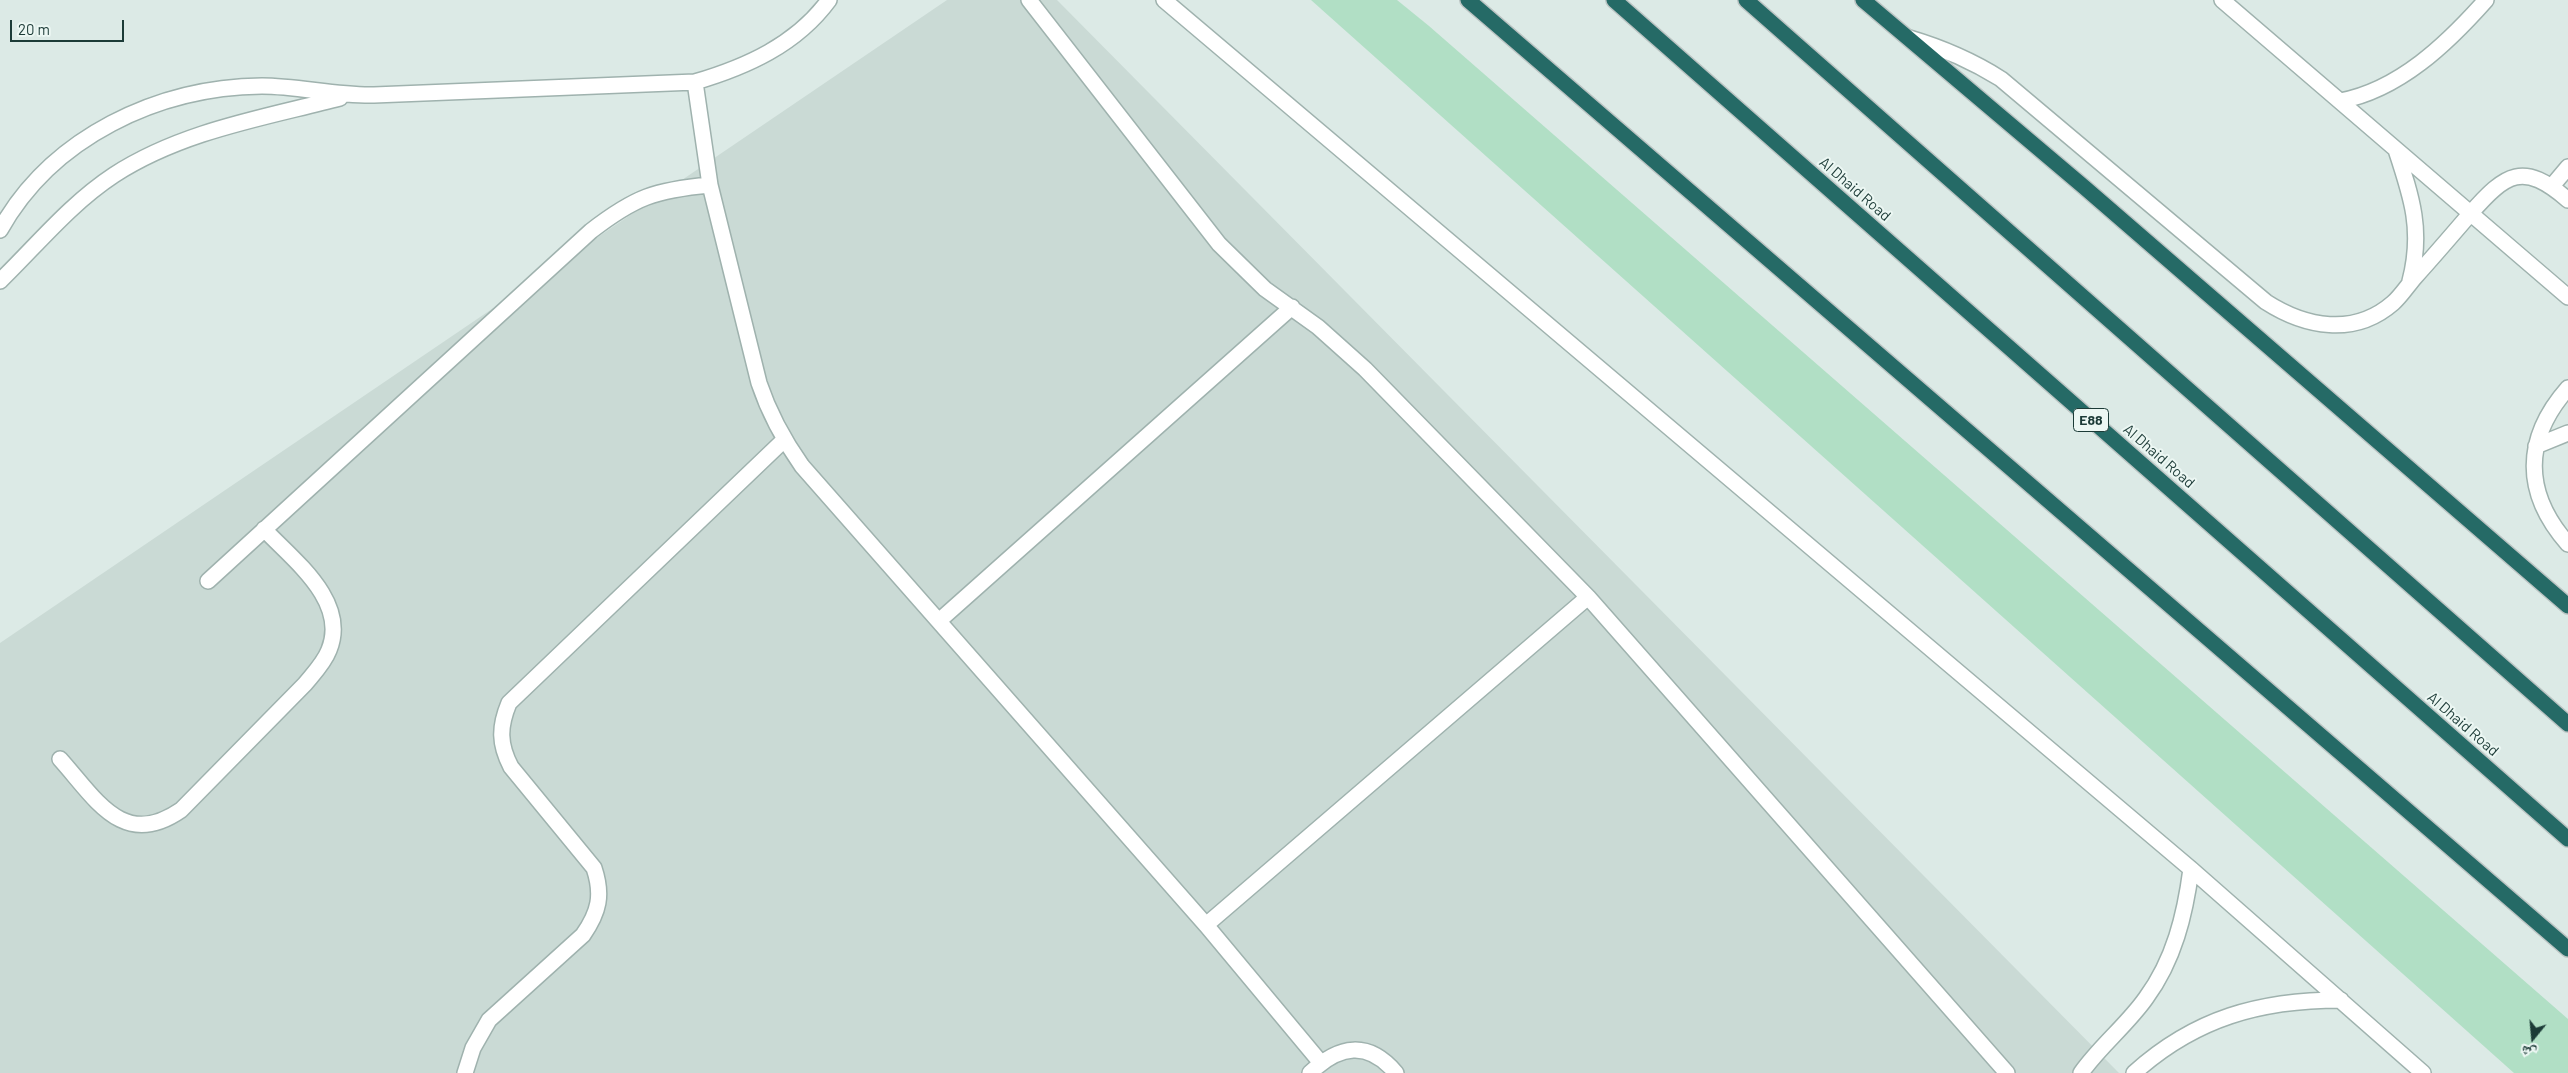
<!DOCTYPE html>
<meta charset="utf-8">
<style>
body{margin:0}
#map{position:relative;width:2568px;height:1073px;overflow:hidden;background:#dceae6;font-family:Barlow,"Noto Naskh Arabic",sans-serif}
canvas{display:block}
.north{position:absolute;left:2508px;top:1013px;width:50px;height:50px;-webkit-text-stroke:4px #ecf7f3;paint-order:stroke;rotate:197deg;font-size:14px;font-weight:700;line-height:20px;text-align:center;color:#1c3b37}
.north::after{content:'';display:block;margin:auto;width:18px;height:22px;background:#1c3b37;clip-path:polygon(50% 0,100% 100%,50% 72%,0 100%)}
.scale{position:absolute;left:10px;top:20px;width:114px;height:22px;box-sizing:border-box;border:2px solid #1c3b37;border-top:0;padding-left:6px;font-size:15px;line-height:18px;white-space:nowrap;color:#1c3b37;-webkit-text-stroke:4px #ecf7f3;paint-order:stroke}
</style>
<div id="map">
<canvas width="2568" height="1073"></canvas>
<div class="north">ش</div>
<div class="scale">20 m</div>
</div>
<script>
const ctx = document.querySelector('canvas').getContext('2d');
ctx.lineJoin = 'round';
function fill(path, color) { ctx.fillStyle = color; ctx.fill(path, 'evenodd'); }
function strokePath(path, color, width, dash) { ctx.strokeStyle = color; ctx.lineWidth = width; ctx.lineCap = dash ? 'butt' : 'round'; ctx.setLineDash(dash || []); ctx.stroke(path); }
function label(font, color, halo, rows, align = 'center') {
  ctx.font = font + ' Barlow,sans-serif'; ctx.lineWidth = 4; ctx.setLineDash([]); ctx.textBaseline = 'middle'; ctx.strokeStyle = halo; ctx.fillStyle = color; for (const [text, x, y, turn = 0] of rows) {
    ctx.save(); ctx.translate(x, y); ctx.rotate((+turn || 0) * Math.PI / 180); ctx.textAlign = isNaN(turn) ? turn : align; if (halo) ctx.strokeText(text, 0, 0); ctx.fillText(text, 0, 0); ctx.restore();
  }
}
fill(new Path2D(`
 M 947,0 L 1057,0 L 2119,1073 L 0,1073 L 0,643 Z`), '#cadad5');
fill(new Path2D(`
 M 1311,0 L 1397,0 L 1429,26 L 2568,1019 L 2568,1073 L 2514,1073 Z`), '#b1dfc5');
const lane = new Path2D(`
 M 1029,0 L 1219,244 L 1265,289 L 1318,327 L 1365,369 L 1588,597 L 2007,1073
 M 1164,0 L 2191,869 L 2423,1073
 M 695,82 L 710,185 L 759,383 C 769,413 783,439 802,466 L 1206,925 L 1321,1063
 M 2552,186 L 2568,167
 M 2470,214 C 2506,173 2523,161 2568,200
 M 0,230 C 52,137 158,87 262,86 C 299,86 336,96 374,95 C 481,90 588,86 695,82 C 746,67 796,45 829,0
 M 0,281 C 37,245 70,204 114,175 C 182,131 263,118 340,98
 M 208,581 L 591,231 C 635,197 655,190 710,185
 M 940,620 L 1292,307
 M 60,759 C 96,799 123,850 181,810 L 305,684 C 314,673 324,663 329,650 C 349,601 293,560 264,529
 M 1206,925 L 1588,597
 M 465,1073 L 473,1048 L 489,1020 L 583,935 C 599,912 603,895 594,868 L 511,767 C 499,744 499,727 509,703 L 784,440
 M 1310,1073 C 1339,1045 1368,1040 1396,1073
 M 2081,1073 C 2100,1046 2127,1025 2146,998 C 2174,960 2185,915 2191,869
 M 2134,1073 C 2195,1018 2260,1000 2341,1000`);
const street = new Path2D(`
 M 2222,0 L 2568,297
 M 1909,38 C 1943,48 1971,60 2001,79 L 2266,302 C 2305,327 2354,337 2393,303 C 2401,296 2408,285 2415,277 C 2434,256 2452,235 2470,214
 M 2340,101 C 2399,90 2447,44 2486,0
 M 2396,150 C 2412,198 2423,231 2410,281
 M 2568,388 C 2523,439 2523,493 2568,544
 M 2536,446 L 2568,433`);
const highway = new Path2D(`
 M 1468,0 L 2568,949
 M 1614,0 L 2568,839
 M 1746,0 L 2568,724
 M 1863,0 L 2084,187 L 2568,606`);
strokePath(lane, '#9fb2ae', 18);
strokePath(street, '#9fb2ae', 18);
strokePath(highway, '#bbc4c3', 18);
strokePath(lane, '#fff', 15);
strokePath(street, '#fff', 15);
strokePath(highway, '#256a66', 15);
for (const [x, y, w] of [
 [2091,420,35]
]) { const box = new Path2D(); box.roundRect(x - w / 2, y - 11.5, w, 23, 4); ctx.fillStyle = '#ecf7f3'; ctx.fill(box); strokePath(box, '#1c3b37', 1); }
label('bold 14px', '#1c3b37', null, [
 ["E88",2091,420]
]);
label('15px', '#1c3b37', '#ecf7f3', [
 ["Al Dhaid Road",1855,189,41],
 ["Al Dhaid Road",2159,456,41],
 ["Al Dhaid Road",2463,724,41]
]);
</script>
